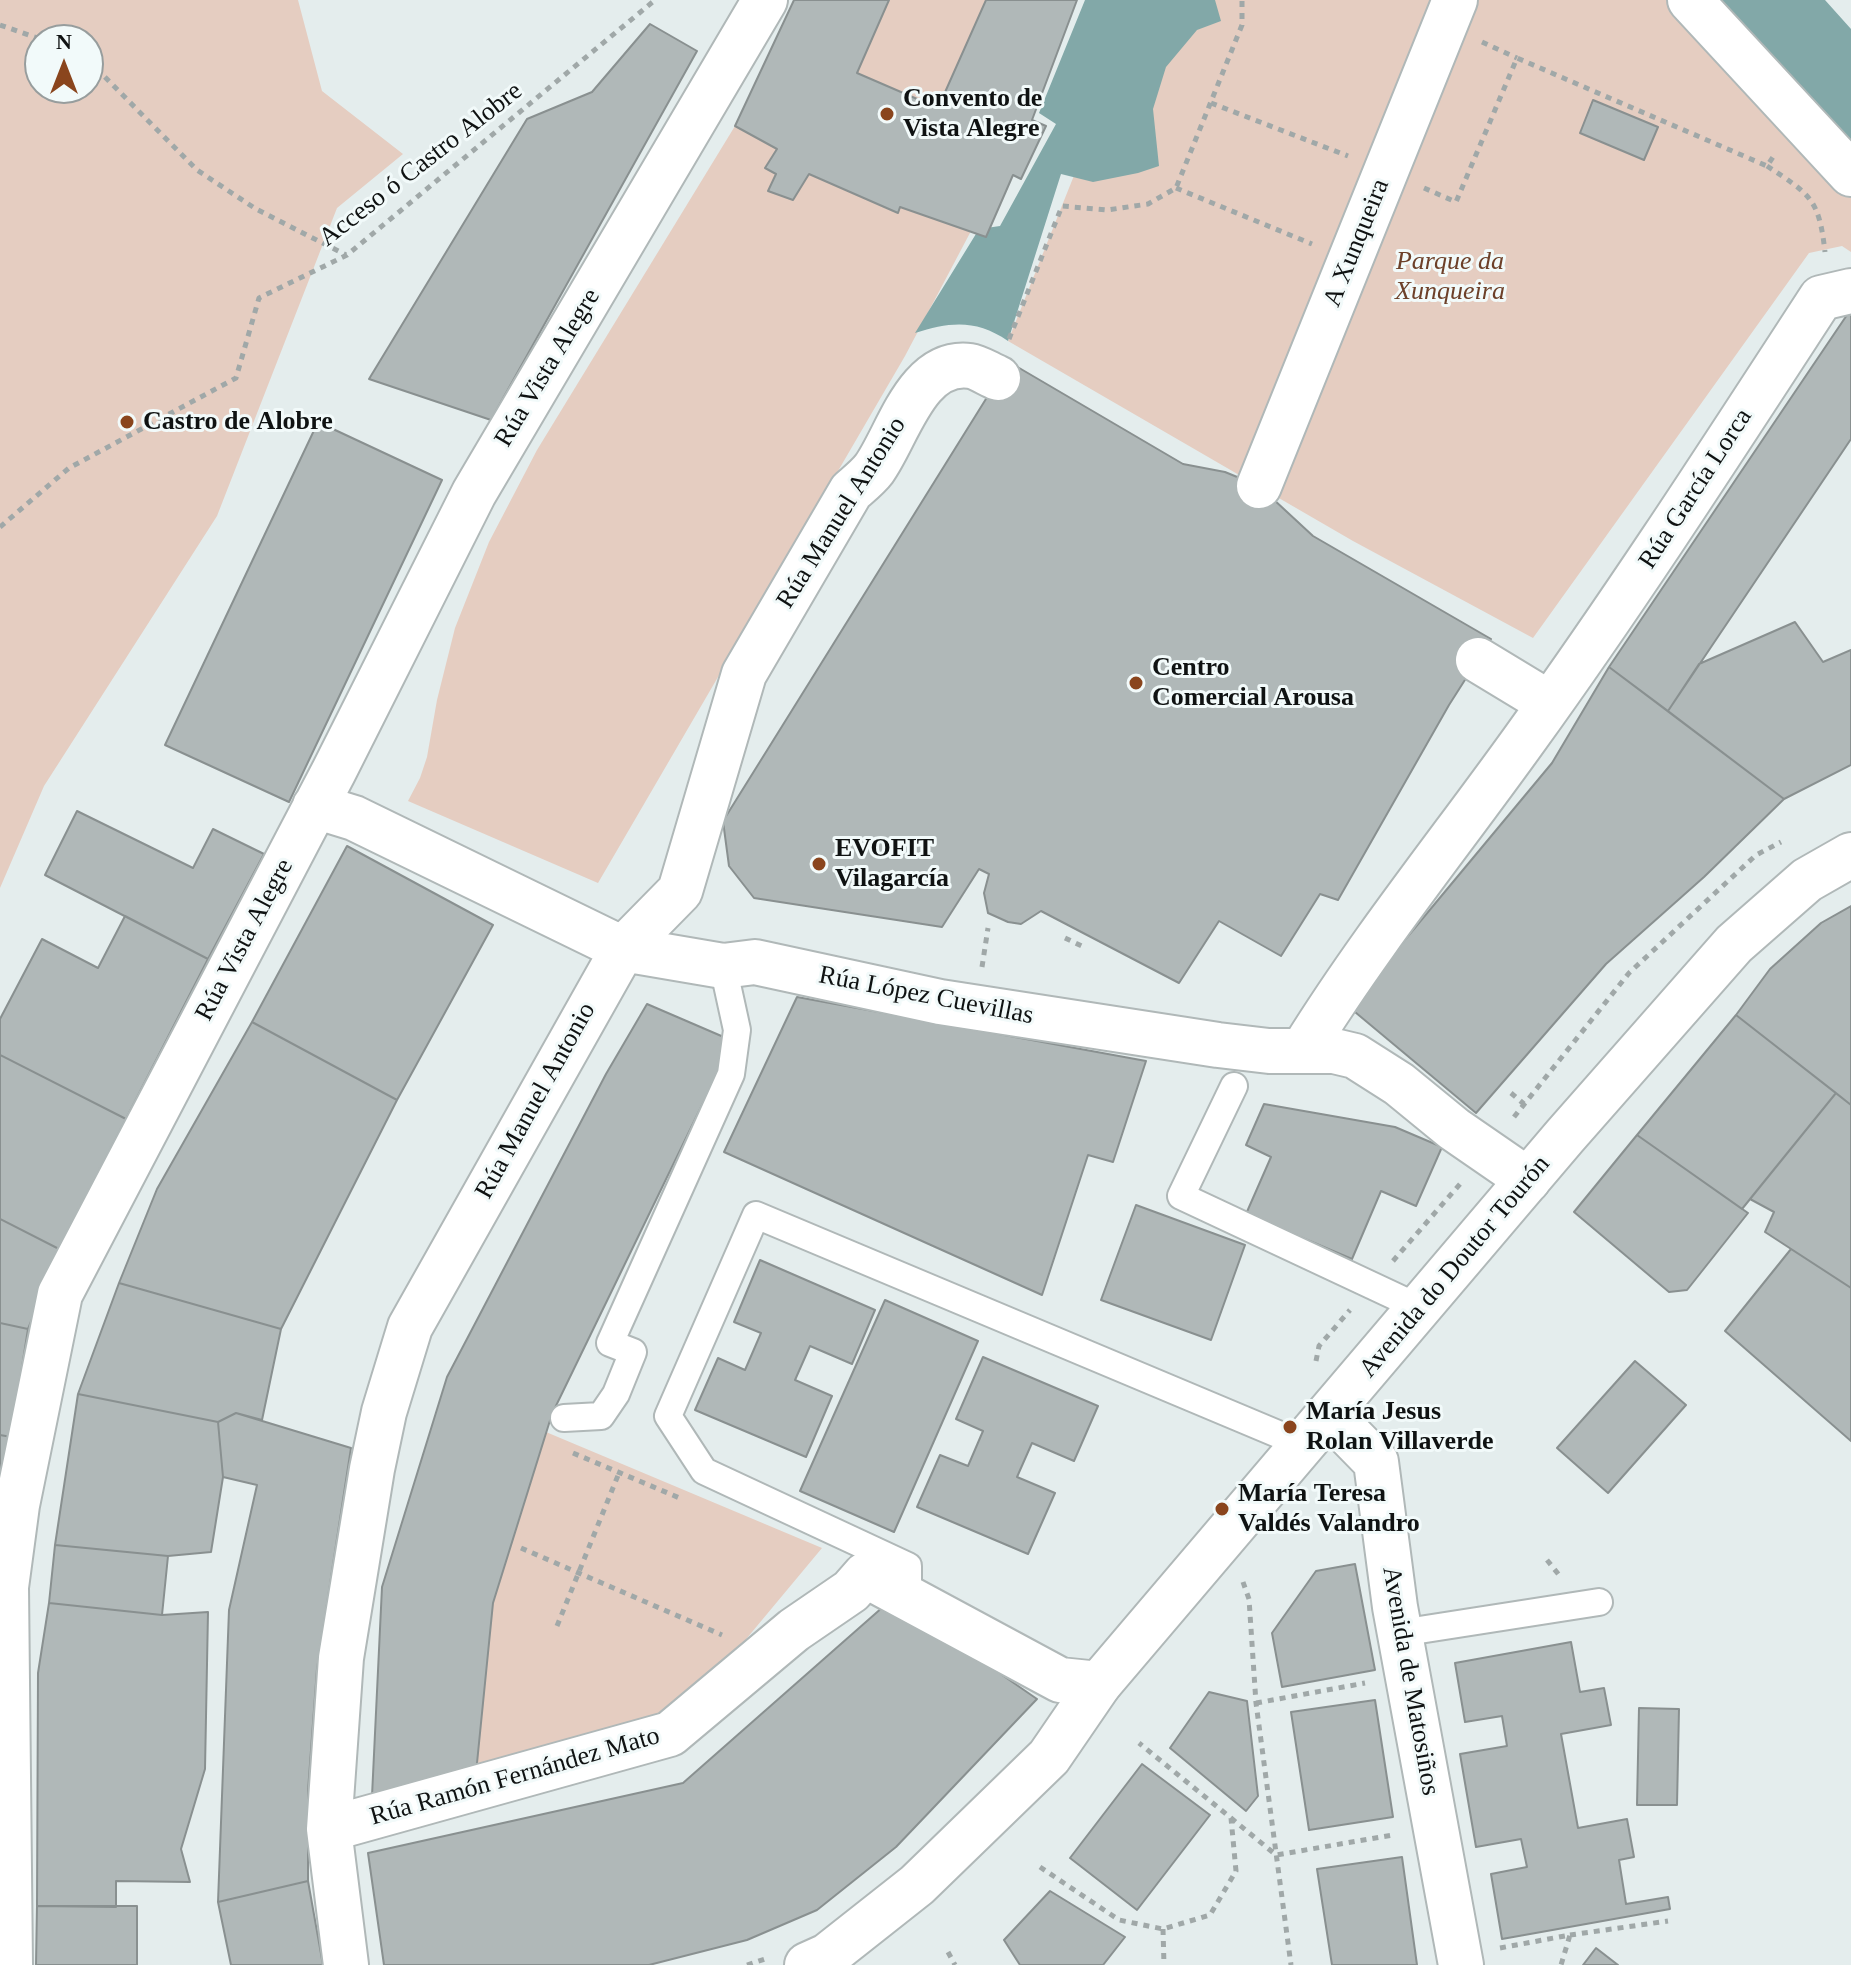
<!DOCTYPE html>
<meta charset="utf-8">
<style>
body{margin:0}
#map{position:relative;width:1851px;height:1965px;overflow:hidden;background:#e4eded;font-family:"Times New Roman",serif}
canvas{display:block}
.north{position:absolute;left:24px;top:24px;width:80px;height:80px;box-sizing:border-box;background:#f2fafa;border:2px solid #979d9d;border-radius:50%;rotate:0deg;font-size:22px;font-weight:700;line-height:32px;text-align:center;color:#0f1212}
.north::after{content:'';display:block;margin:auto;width:28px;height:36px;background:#8a451d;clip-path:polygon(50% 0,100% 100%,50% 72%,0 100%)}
</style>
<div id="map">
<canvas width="1851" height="1965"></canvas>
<div class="north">N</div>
</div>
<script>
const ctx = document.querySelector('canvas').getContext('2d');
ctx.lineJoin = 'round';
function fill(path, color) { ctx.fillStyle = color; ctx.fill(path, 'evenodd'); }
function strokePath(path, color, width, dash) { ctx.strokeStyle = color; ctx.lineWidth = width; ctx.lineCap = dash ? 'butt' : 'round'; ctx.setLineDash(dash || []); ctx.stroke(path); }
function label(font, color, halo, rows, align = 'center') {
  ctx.font = font + ' "Times New Roman",serif'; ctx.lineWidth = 6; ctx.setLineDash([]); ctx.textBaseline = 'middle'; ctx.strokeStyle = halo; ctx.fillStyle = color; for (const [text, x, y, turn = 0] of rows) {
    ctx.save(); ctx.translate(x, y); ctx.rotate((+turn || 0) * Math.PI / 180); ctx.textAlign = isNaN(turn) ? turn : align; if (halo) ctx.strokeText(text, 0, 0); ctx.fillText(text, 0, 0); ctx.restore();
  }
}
fill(new Path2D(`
 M 0,0 L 298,0 L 322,91 L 403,154 L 337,208 L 217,516 L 44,786 L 0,888 ZM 40,40 L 88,40 L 88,88 L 40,88 Z
 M 889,0 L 986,0 L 938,108 L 857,73 Z
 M 1144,0 L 1680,0 L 1851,181 L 1851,252 L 1842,246 L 1809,253 L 1533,638 L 1353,541 L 1008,341 Z
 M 735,126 L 777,149 L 766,168 L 776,174 L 768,191 L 793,200 L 809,174 L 898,213 L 900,207 L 971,231 L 905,356 L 598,883 L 408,801 L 420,778 L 427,757 L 437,700 L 455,628 L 489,542 L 537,450 Z
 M 546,1432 L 822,1548 L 742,1644 L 657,1715 L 476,1773 L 493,1603 Z`), '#e5cdc1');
fill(new Path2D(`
 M 1085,0 L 1215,0 L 1221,21 L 1197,30 L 1166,67 L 1153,109 L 1159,166 L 1138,173 L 1093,182 L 1061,174 L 1008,341 C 976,319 950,322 915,333 L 979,229 L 1000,226 L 1056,124 L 1039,113 Z
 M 1703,0 L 1825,0 L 1851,29 L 1851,159 Z`), '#82a8a8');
const building = new Path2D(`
 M 794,0 L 889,0 L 857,73 L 938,108 L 986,0 L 1077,0 L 1032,120 L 1046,126 L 1021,179 L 1013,175 L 986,237 L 900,207 L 898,213 L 809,174 L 793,200 L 768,191 L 776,174 L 765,168 L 777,149 L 735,126 Z
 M 650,24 L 697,51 L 491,420 L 369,379 L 527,119 L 592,92 Z
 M 1593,100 L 1658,127 L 1644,160 L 1580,133 Z
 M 1851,309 L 1851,439 L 1668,711 L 1609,667 Z
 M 1009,362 L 1183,464 L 1225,472 L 1259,486 L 1313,536 L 1491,639 L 1449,705 L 1338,900 L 1320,894 L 1281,956 L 1219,921 L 1179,983 L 1041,911 L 1021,924 L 1008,922 L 988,913 L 984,893 L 989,874 L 979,869 L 942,927 L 754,898 L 729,866 L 723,821 Z
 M 318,422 L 442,480 L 289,802 L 165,745 Z
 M 1795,622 L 1823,662 L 1851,650 L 1851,765 L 1784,799 L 1668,711 L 1699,664 Z
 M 1609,667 L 1784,799 L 1704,877 L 1606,964 L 1476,1113 L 1349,1007 L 1552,763 Z
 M 77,811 L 193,868 L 213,829 L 264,854 L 208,959 L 45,875 Z
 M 347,846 L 493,925 L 397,1100 L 252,1022 Z
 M 1851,906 L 1851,1105 L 1736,1015 L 1770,969 L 1821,923 Z
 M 125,916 L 208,959 L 126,1119 L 0,1055 L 0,1019 L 42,939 L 98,968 Z
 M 797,997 L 1146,1061 L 1113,1162 L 1088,1155 L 1042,1295 L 724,1152 Z
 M 647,1004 L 726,1038 L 721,1066 L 552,1414 L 493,1603 L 476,1773 L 372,1796 L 382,1587 L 447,1377 L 606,1074 Z
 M 1736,1015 L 1836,1093 L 1742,1209 L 1637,1135 Z
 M 252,1022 L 397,1100 L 281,1329 L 119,1283 L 157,1189 Z
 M 0,1055 L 126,1119 L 59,1249 L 0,1219 Z
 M 1836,1093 L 1851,1105 L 1851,1288 L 1765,1232 L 1774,1212 L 1750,1199 Z
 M 1264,1104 L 1395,1127 L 1442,1147 L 1416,1206 L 1381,1191 L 1352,1259 L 1246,1214 L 1271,1157 L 1246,1145 Z
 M 1637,1135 L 1748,1213 L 1687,1290 L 1669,1292 L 1574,1212 Z
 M 1136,1205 L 1245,1245 L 1211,1340 L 1101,1300 Z
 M 0,1219 L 59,1249 L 28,1329 L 0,1323 Z
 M 1791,1249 L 1851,1288 L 1851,1441 L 1725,1331 Z
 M 760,1260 L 875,1310 L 852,1364 L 810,1346 L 795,1380 L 832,1396 L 806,1457 L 695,1410 L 718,1358 L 745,1370 L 761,1333 L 734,1322 Z
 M 119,1283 L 281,1329 L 262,1420 L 236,1413 L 218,1422 L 78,1394 Z
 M 885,1300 L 978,1341 L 894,1532 L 800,1491 Z
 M 0,1323 L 28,1329 L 11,1437 L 0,1435 Z
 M 983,1357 L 1098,1406 L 1074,1461 L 1032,1443 L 1017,1477 L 1055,1493 L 1028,1554 L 917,1507 L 940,1455 L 968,1466 L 983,1431 L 956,1419 Z
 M 1635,1361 L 1686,1405 L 1608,1493 L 1557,1448 Z
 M 78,1394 L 218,1422 L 223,1477 L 211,1552 L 168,1556 L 55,1545 Z
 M 236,1413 L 351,1448 L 317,1669 L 308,1791 L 308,1881 L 218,1902 L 229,1610 L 257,1485 L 223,1477 L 218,1422 Z
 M 0,1435 L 11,1437 L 0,1505 Z
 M 55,1545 L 168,1556 L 162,1615 L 49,1603 Z
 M 1355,1564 L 1375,1670 L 1282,1687 L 1272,1633 L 1316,1571 Z
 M 892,1599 L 1037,1699 L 896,1847 L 817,1910 L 747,1940 L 649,1965 L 384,1965 L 368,1853 L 683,1783 Z
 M 49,1603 L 162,1615 L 208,1612 L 205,1769 L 181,1849 L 190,1882 L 116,1881 L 116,1907 L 37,1906 L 38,1673 Z
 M 1571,1642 L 1580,1692 L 1604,1688 L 1611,1725 L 1561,1734 L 1578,1828 L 1627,1819 L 1634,1857 L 1619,1860 L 1626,1904 L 1668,1897 L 1670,1909 L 1502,1939 L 1491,1874 L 1527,1867 L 1521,1839 L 1476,1847 L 1460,1754 L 1507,1746 L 1502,1716 L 1465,1722 L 1455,1663 Z
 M 1209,1692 L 1247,1701 L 1258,1796 L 1246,1811 L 1170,1748 Z
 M 1375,1700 L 1393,1817 L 1309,1830 L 1291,1712 Z
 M 1639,1708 L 1679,1709 L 1677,1805 L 1637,1805 Z
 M 1142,1764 L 1210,1815 L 1137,1910 L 1070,1858 Z
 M 1402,1857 L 1417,1965 L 1332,1965 L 1317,1869 Z
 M 308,1881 L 323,1965 L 231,1965 L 218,1902 Z
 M 1050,1891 L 1125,1937 L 1103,1965 L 1020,1965 L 1004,1940 Z
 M 37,1906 L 137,1906 L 137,1965 L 36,1965 Z
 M 1596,1948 L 1618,1965 L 1583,1965 Z`);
fill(building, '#b0b8b8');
strokePath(building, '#899090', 2);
const lane = new Path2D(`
 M 1234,1086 L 1181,1196 L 1420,1308
 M 564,1418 L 601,1416 L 616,1394 L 633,1352 L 610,1343 L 731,1074 L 737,1030 L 723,966
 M 908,1596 L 908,1566 L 704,1471 L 668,1416 L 756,1215 L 1304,1445
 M 1400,1633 L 1599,1602`);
const street = new Path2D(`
 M 1690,0 L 1851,174
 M 1259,486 L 1455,0
 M 1478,660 L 1549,703
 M 315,806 L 354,818 L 623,949 L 723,966 L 755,962 L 940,1002 L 1218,1045 L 1269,1051 L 1334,1051 L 1355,1056 L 1399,1084 L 1454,1129 L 1528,1180
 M 1303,1050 C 1370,942 1450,843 1524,740 C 1628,596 1724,447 1821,298 L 1851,291
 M 1330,1415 L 1376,1462 L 1395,1607 L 1461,1965
 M 329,1829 L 670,1734 L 794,1630 L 851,1591 L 865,1575 L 1060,1680 L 1099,1684
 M 10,1965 L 6,1587 L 17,1505 L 60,1294 L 334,771 L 474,493 L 765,0
 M 346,1965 L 329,1829 L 341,1658 L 372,1469 L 384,1412 L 410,1327 L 623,949 L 680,891 L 744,674 L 851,491 C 859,484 868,477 874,469 C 898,436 916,359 970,366 C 978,367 990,375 998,378`);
const primary = new Path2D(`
 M 807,1965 L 827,1956 L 917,1885 L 1049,1757 L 1099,1684 L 1565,1136 L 1734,944 L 1807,880 L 1851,855`);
strokePath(lane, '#b0b8b8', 30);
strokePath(street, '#b0b8b8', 48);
strokePath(primary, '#b0b8b8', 48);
strokePath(new Path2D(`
 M 0,25 L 43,40
 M 1482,42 L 1517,58
 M 88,60 L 197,170 L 256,209 L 346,255
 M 1211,103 L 1348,156
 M 1767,166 C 1811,195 1819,199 1825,252
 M 1176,188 L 1312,244
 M 1424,188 L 1456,202 L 1517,58 L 1767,166 L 1775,154
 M 1009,339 L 1062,206 L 1107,210 L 1148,204 L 1176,188 L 1242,25 L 1242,0
 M 0,527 L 69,468 L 236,378 L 259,298 L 347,255 L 655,0
 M 1065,938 L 1084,947
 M 982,967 L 988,928
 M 1511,1093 L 1524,1104
 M 1514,1117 L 1629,973 L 1756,855 L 1781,842
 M 1393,1261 L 1460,1184
 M 1316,1361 L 1319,1346 L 1350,1310
 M 573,1453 L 682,1499
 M 521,1548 L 722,1635
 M 1547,1560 L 1559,1575
 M 1243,1582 L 1249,1599 L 1256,1703 L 1291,1965
 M 557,1626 L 619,1473
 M 1256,1703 L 1365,1683
 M 1231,1818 L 1276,1855 L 1393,1835
 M 1040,1867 L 1119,1920 L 1163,1929 L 1210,1915 L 1236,1871 L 1231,1818 L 1139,1743
 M 1163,1929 L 1164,1965
 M 1570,1935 L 1668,1921
 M 1500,1948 L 1570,1935 L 1561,1965
 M 948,1952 L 955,1965
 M 747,1965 L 765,1959`), '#a0a8a8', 5, [6, 6]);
strokePath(lane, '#fff', 26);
strokePath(street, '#fff', 44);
strokePath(primary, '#fff', 44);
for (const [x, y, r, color] of [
 [887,114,8,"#8a451d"],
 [127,422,8,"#8a451d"],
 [1136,683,8,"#8a451d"],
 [819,864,8,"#8a451d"],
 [1290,1427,8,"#8a451d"],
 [1222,1509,8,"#8a451d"]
]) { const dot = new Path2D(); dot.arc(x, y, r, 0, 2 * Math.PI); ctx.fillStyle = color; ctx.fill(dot); strokePath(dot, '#f2fafa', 3); }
label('bold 26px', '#0f1212', '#f2fafa', [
 ["Convento de",903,99],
 ["Vista Alegre",903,129],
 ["Castro de Alobre",143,422],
 ["Centro",1152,668],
 ["Comercial Arousa",1152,698],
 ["EVOFIT",835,849],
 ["Vilagarcía",835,879],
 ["María Jesus",1306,1412],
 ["Rolan Villaverde",1306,1442],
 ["María Teresa",1238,1494],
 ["Valdés Valandro",1238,1524]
], 'left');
label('26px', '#0f1212', '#f2fafa', [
 ["Acceso ó Castro Alobre",421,165,-38],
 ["A Xunqueira",1357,243,-68],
 ["Rúa Vista Alegre",548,368,-59],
 ["Rúa García Lorca",1696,489,-57],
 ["Rúa Manuel Antonio",842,513,-58],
 ["Rúa Vista Alegre",245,940,-62],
 ["Rúa López Cuevillas",926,996,11],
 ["Rúa Manuel Antonio",536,1101,-61],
 ["Avenida do Doutor Tourón",1455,1267,-50],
 ["Avenida de Matosiños",1410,1681,80],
 ["Rúa Ramón Fernández Mato",515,1777,-16]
]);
label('italic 26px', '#6d4029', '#f2fafa', [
 ["Parque da",1450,262],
 ["Xunqueira",1450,292]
]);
</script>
